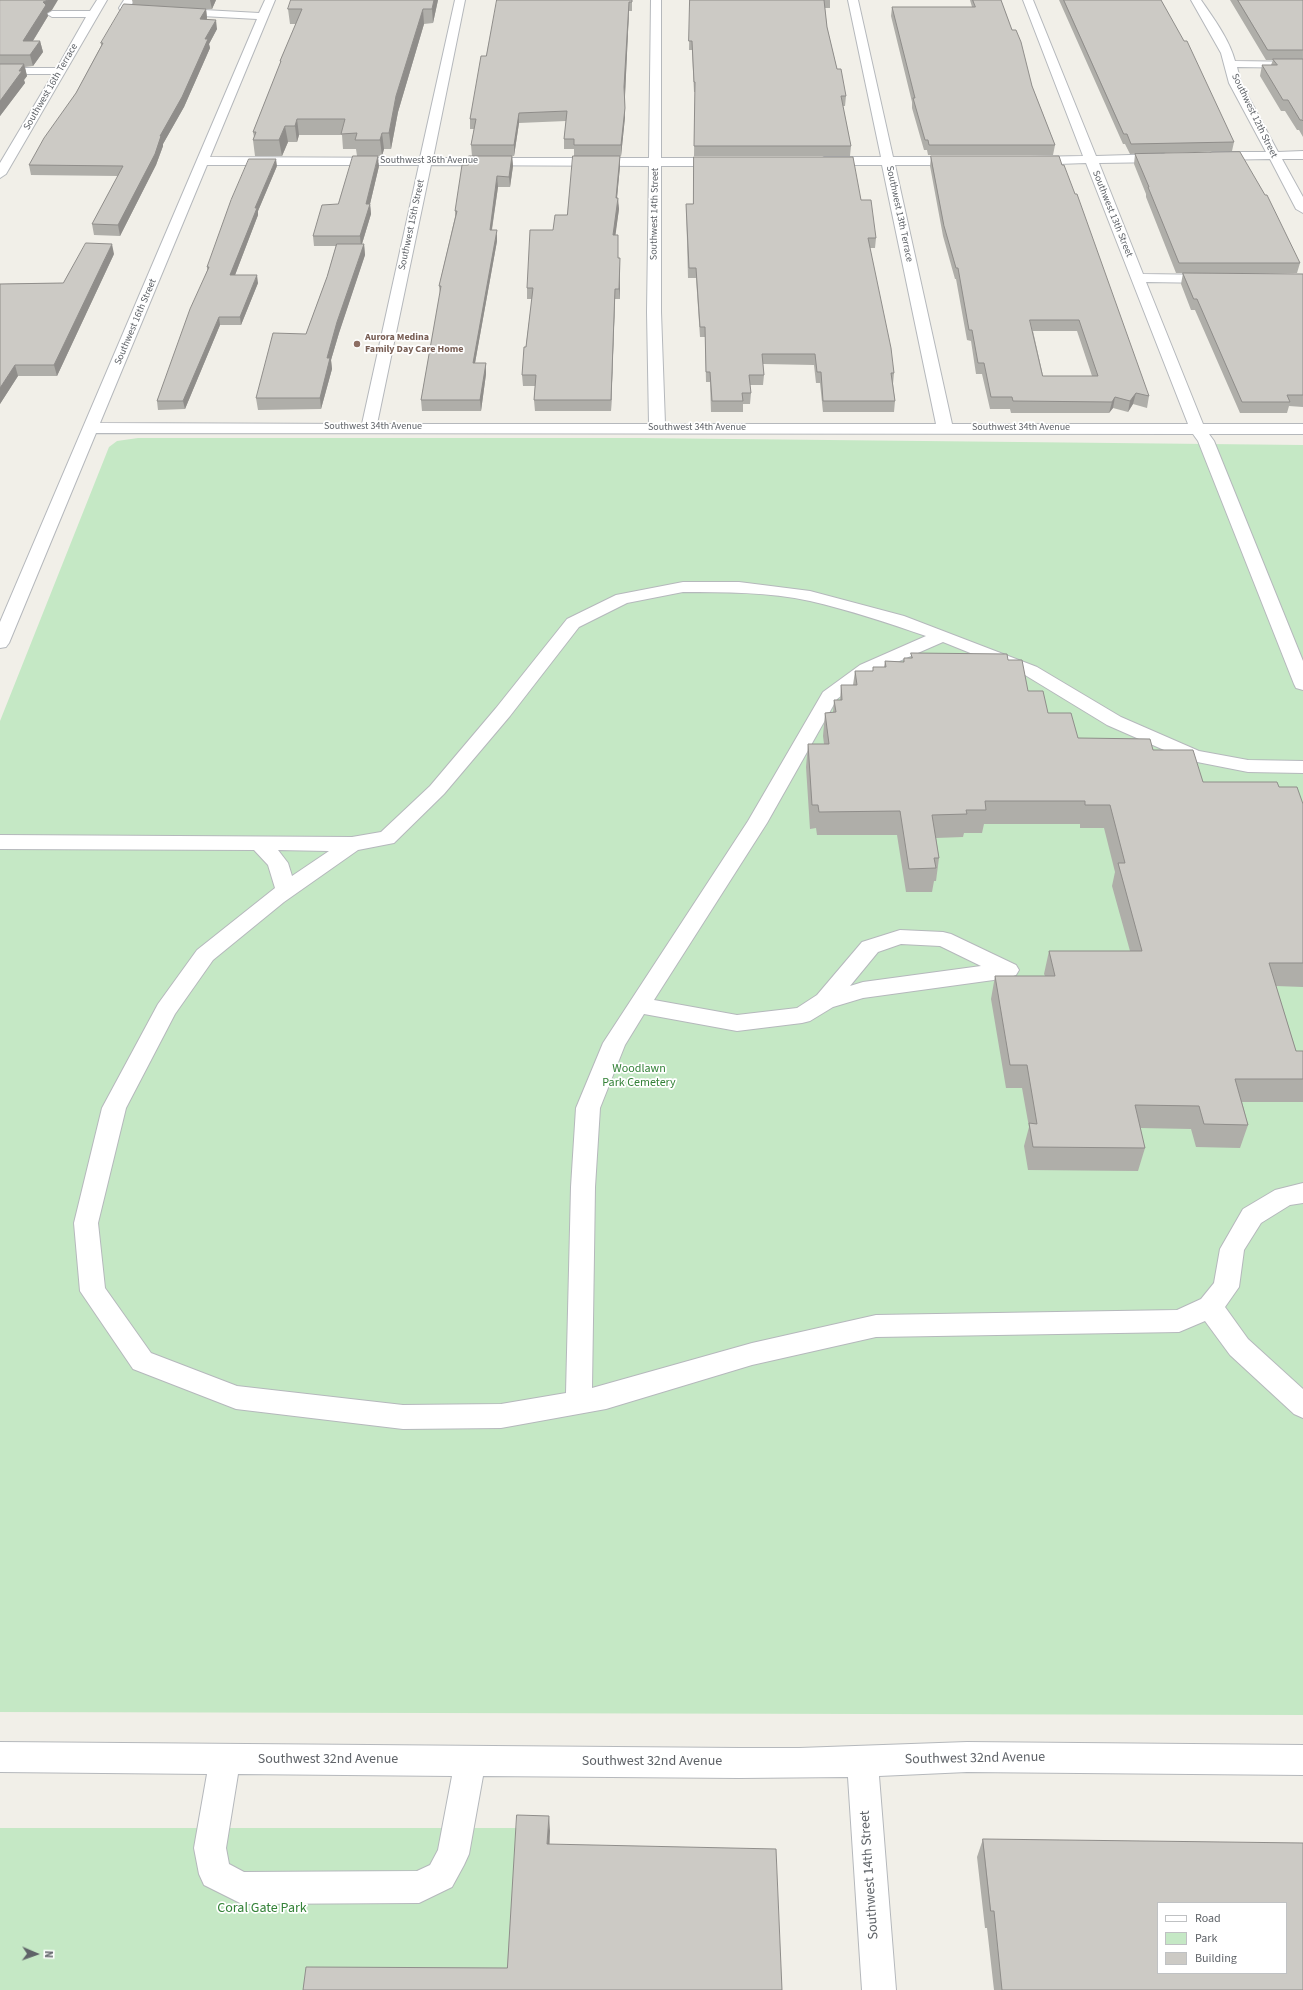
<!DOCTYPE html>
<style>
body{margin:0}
#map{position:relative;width:1303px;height:1990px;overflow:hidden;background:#f1efe8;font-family:"Source Sans 3",sans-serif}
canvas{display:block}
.legend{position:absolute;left:1157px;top:1902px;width:130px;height:72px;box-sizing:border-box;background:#fff;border:1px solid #bfc1c3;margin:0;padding:5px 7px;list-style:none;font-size:12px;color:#5f6368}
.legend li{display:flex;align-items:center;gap:8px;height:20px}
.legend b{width:20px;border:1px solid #bfc1c3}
.north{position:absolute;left:16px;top:1934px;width:40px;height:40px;-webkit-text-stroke:3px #fff;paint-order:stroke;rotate:92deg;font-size:11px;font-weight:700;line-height:16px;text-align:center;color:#5f6368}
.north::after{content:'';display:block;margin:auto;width:14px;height:18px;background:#5f6368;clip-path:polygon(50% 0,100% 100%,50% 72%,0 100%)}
</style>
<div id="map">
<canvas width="1303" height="1990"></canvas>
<ul class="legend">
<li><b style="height:5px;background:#fff"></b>Road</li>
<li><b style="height:11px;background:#c5e8c5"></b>Park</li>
<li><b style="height:11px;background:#cccac5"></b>Building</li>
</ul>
<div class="north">N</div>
</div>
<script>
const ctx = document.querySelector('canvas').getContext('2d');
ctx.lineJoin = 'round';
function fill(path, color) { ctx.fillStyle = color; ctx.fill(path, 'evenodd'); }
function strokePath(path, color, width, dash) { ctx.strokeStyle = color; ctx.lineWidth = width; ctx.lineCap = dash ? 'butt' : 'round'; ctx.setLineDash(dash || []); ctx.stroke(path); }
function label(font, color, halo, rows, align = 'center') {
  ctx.font = font + ' "Source Sans 3",sans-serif'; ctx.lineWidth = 3.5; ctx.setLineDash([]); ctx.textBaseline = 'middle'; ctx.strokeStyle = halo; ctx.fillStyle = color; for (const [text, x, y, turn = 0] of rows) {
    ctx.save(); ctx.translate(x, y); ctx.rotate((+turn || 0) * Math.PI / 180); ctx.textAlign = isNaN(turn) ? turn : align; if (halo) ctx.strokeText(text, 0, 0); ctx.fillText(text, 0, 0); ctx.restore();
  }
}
fill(new Path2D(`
 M 138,438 L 639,438 L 1303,445 L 1303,1715 L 0,1712 L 0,721 L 109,447 L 117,441 Z
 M 0,1828 L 528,1828 L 519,1990 L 0,1990 Z`), '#c5e8c5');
const minor = new Path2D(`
 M 97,0 L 107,0 L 6,174 L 0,178 L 0,163 L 53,74 L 0,74 L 0,68 L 57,68 L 86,17 L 52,17 L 47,14 L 52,11 L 90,11 Z
 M 124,0 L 134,0 L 131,6 L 259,13 L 265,0 L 275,0 L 210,157 L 420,158 L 455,0 L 465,0 L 433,158 L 649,158 L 651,0 L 661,0 L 661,158 L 724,158 L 730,162 L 724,166 L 661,166 L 661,312 L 665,424 L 936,424 L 882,165 L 824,165 L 818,161 L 824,157 L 881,157 L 848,0 L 858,0 L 893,157 L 960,157 L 966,161 L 960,165 L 895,165 L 952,424 L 1188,424 L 1086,163 L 1030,165 L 1024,161 L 1030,157 L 1083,156 L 1023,0 L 1033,0 L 1096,156 L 1164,154 L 1170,158 L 1164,162 L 1099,163 L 1143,274 L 1212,275 L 1217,276 L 1219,279 L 1217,282 L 1212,283 L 1146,282 L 1203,424 L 1303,424 L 1303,434 L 1209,434 L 1214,441 L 1303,661 L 1303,690 L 1296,688 L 1294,684 L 1198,441 L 1193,434 L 96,433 L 9,643 L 6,647 L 0,648 L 0,622 L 257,19 L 129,12 L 120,10 L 119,8 ZM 207,165 L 419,165 L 362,424 L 100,423 ZM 431,165 L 649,166 L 647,312 L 649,424 L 377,424 Z
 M 1191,0 L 1201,0 C 1214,19 1229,39 1235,61 L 1303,62 L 1303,68 L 1237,67 L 1241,83 L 1278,152 L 1303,151 L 1303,159 L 1282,159 L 1303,197 L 1303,213 L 1296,209 L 1270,159 L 1212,160 L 1206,156 L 1212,152 L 1266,152 L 1229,83 L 1221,53 Z
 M 683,582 L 739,582 L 810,591 L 904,616 L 1037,667 L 1121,717 L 1199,751 L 1248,760 L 1303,761 L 1303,773 L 1248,772 L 1187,760 L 1107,725 L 1025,675 L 943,642 L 872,673 L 837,699 L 767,823 L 654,1000 L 737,1015 L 797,1008 L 817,995 L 862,942 L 900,930 L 943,932 L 951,934 L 1016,965 L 1019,970 L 1016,975 L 1008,978 L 863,998 L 833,1007 L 810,1021 L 802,1023 L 737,1031 L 644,1014 L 625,1045 L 600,1108 L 595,1187 L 592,1388 L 752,1343 L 876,1315 L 1177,1310 L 1201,1299 L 1214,1283 L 1220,1249 L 1243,1209 L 1275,1190 L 1303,1183 L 1303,1203 L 1290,1205 L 1261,1223 L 1244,1250 L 1239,1287 L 1225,1307 L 1248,1339 L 1303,1389 L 1303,1418 L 1294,1414 L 1230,1355 L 1205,1321 L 1179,1332 L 876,1337 L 752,1365 L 606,1409 L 501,1428 L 403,1429 L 236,1409 L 133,1369 L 80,1291 L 74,1223 L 102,1108 L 158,1004 L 197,950 L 275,888 L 268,865 L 254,850 L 0,849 L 0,835 L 352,837 L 381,832 L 430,786 L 496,708 L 567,619 L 616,595 ZM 683,592 C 725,592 769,592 810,601 C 849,610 888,623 926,636 L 860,665 L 823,692 L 748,821 L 603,1043 L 576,1108 L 571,1187 L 566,1393 L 501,1404 L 403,1405 L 237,1386 L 151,1353 L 105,1288 L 98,1223 L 126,1108 L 175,1014 L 213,960 L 284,902 L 358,850 L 394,843 L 444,794 L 510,716 L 579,627 L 627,603 ZM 278,850 L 329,851 L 292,876 L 288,863 ZM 901,944 L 940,946 L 981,966 L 863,982 L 850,986 L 878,952 Z
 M 0,1742 L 739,1748 L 799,1748 L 967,1742 L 1303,1745 L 1303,1775 L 967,1772 L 879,1776 L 896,1990 L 862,1990 L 848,1777 L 739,1778 L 483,1776 L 469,1854 L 464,1865 L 452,1887 L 419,1903 L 242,1904 L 204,1885 L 199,1874 L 194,1848 L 207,1774 L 0,1772 ZM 238,1774 L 452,1776 L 438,1850 L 430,1865 L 417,1871 L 244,1872 L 229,1864 L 226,1848 Z`);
strokePath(minor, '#b5b8bc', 2);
fill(minor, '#fff');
fill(new Path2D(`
 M 0,0 L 52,10 L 47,13 L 48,16 L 33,41 L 40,41 L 43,52 L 33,66 L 25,67 L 27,76 L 24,80 L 25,83 L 0,116 Z
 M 132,0 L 216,0 L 212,9 L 206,9 L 207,18 L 207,20 L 217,29 L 209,44 L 210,48 L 184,107 L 163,144 L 163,146 L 156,165 L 120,236 L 94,235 L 92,224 L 118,176 L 31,175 L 29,165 L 76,93 L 101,46 L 101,43 L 133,4 Z
 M 438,0 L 433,23 L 424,24 L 398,112 L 391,149 L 384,149 L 382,156 L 357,156 L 356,149 L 343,149 L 342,135 L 299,135 L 297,142 L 288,142 L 282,156 L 255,156 L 253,140 L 254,137 L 253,132 L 280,64 L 280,61 L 296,24 L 290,24 L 288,9 Z
 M 632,0 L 632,11 L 629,11 L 625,94 L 625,117 L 621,156 L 574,156 L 574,149 L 564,149 L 564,139 L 566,121 L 519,123 L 514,156 L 472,156 L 471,145 L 474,129 L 470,129 L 470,119 L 486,56 Z
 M 690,0 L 830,0 L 830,8 L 825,8 L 827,27 L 837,69 L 846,96 L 845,106 L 843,106 L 851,146 L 850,156 L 694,156 L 695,92 L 694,92 L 692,50 L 689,50 Z
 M 970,0 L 1001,0 L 1032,86 L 1055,145 L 1053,155 L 928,155 L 927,150 L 924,150 L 912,108 L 912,102 L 891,16 L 892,7 L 972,7 Z
 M 1059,0 L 1161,0 L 1234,142 L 1232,151 L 1130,154 L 1125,144 L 1123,144 Z
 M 1230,0 L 1303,0 L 1303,137 L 1299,130 L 1297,130 L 1285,111 L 1281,111 L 1260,76 L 1262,65 L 1271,65 L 1273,60 L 1266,60 Z
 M 1135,154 L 1300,263 L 1297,273 L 1176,273 L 1146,197 L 1146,194 L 1134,164 Z
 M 512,156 L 513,166 L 510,187 L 498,187 L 492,230 L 497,241 L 475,363 L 486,363 L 486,374 L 481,411 L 422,411 L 421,400 L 440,294 L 439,286 L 455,217 L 455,211 L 468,165 Z
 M 620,156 L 620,166 L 617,198 L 619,209 L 615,235 L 620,269 L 620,299 L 615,299 L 611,411 L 535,411 L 534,400 L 535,386 L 523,386 L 522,375 L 532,299 L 527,299 L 527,288 L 567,215 Z
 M 931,156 L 1149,396 L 1147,408 L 1133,404 L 1128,412 L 1113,408 L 1109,413 L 1011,413 L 1010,409 L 990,409 L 982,374 L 976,374 L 971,341 L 967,340 L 956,279 L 955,279 L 943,236 L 930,166 ZM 1033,331 L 1077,331 L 1092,376 L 1043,376 Z
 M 277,166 L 258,211 L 258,215 L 235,275 L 258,283 L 241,325 L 220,325 L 185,409 L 158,410 L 157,401 L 207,271 L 207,267 Z
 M 379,166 L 370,204 L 371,214 L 362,244 L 364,244 L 365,255 L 339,333 L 331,360 L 332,369 L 321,409 L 258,410 L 256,398 L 306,334 L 327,277 L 336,246 L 314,246 L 313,236 L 338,204 Z
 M 861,200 L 876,238 L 875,248 L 870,248 L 894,373 L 893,384 L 895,401 L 894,412 L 823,412 L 820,383 L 816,383 L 814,365 L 763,364 L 764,375 L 763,385 L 750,385 L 751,393 L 750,404 L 743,404 L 743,412 L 711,412 L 710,382 L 706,382 L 705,337 L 700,337 L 696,278 L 688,278 L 686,204 Z
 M 114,254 L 57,376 L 18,376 L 0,404 L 0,284 L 63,283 Z
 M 1183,273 L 1303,274 L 1303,407 L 1289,406 L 1287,413 L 1240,413 L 1195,310 L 1191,310 L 1181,284 Z
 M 911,653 L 1008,660 L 1028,691 L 1048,713 L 1078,738 L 1153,750 L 1203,782 L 1279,787 L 1303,804 L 1303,987 L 1276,986 L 1296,1051 L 1303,1051 L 1303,1102 L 1242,1102 L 1248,1125 L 1240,1148 L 1196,1147 L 1191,1129 L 1140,1128 L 1145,1148 L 1138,1171 L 1028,1170 L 1024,1146 L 1029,1127 L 1022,1088 L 1006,1088 L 991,999 L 995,976 L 1045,976 L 1044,974 L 1049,951 L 1130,951 L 1112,886 L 1115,872 L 1104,828 L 1080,828 L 1080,824 L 984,824 L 982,833 L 964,833 L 963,837 L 936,838 L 939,858 L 936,881 L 934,881 L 932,892 L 906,892 L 897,835 L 817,835 L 816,828 L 810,829 L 806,767 L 808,744 L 824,744 L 823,736 L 825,713 L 833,712 L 834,700 L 840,700 L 841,685 L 853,685 L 855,671 L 872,671 L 884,667 L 885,661 L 903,662 L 904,658 L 911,658 Z
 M 983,1839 L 1303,1990 L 994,1990 L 987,1928 L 985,1928 L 977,1857 Z`), '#afaea9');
fill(new Path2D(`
 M 48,0 L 58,0 L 52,10 L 47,13 L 48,16 L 26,52 L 23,41 L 43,2 Z
 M 210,0 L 216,0 L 212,9 Z
 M 434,0 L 438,0 L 433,23 L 432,9 Z
 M 629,2 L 629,11 L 625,96 L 624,87 Z
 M 206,9 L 207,18 L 202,29 L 200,19 Z
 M 423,9 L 424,24 L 398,112 L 391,149 L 389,133 L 396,96 Z
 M 216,20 L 217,29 L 209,44 L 210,48 L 184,107 L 163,144 L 163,146 L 156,165 L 120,236 L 118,225 L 205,39 Z
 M 40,41 L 43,52 L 33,66 L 30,55 Z
 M 24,64 L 27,76 L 24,80 L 25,83 L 0,116 L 0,101 Z
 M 625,108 L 625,117 L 621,156 L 621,145 Z
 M 519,113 L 519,123 L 514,156 L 514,145 Z
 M 297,119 L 299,135 L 297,142 L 295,126 Z
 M 285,126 L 288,142 L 282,156 L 279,140 Z
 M 382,133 L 384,149 L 382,156 L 380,140 Z
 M 378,156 L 379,166 L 370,204 L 371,214 L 361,247 L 360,236 L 366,204 Z
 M 512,156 L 513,166 L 510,187 L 509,177 Z
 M 620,156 L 620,166 L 616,208 L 616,198 Z
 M 276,159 L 277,166 L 258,211 L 258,215 L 232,283 L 230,275 L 255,208 Z
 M 497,176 L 498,187 L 490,241 L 490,230 Z
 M 618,198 L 619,209 L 614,246 L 613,235 Z
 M 497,230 L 497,241 L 473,374 L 473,363 Z
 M 112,244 L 114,254 L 57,376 L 54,365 Z
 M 364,244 L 365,255 L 339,333 L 331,360 L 332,369 L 321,409 L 320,398 L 327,358 L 337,322 Z
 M 620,258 L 620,299 L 619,289 Z
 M 257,275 L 258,283 L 241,325 L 240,317 Z
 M 615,289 L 615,299 L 611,411 L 611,400 Z
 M 219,317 L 220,325 L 185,409 L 183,401 Z
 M 486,363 L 486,374 L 481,411 L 480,400 Z
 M 15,365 L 18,376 L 0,404 L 0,388 Z
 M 1136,393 L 1133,404 L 1128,412 L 1130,401 Z
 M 1115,397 L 1113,408 L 1109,413 L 1112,402 Z
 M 549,1816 L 550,1831 L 549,1859 L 547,1844 Z`), '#8f8d8a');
const building = new Path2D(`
 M 0,0 L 48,0 L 43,2 L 46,5 L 23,41 L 40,41 L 30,55 L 0,55 Z
 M 291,0 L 434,0 L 432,9 L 423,9 L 396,96 L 389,133 L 382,133 L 380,140 L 355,140 L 357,133 L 341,134 L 345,119 L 297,119 L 295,126 L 285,126 L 279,140 L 253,140 L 256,132 L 253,132 L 281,61 L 280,61 L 302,9 L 288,9 Z
 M 497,0 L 632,0 L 632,2 L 629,2 L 624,87 L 625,108 L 621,145 L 574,145 L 574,139 L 564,139 L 567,111 L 519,113 L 514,145 L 471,145 L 476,119 L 470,119 L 481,56 L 486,56 Z
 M 690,0 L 824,0 L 827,27 L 837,69 L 841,69 L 846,96 L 841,96 L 851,146 L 694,146 L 695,82 L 694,82 L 692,41 L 689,41 Z
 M 973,0 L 1001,0 L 1012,30 L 1016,30 L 1021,42 L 1032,86 L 1055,145 L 929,145 L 928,140 L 925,140 L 913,98 L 915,98 L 892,7 L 975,7 Z
 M 1064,0 L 1161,0 L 1184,41 L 1187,41 L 1234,142 L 1131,144 L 1127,134 L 1124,134 Z
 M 1238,0 L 1303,0 L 1303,50 L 1268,50 Z
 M 124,4 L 206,9 L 200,19 L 216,20 L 205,39 L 208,39 L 182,97 L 160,136 L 161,136 L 155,154 L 118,225 L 92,224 L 123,166 L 29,165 L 44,138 L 76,93 L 103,43 L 101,43 Z
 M 1273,59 L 1303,59 L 1303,121 L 1302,120 L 1300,120 L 1288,100 L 1283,100 L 1262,65 L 1277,65 Z
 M 0,64 L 24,64 L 19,71 L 22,71 L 0,101 Z
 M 1240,152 L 1265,195 L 1267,195 L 1300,263 L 1179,263 L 1148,187 L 1149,187 L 1135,154 Z
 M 353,156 L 378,156 L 366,204 L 370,204 L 360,236 L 313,236 L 322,205 L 338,204 Z
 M 469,156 L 512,156 L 509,177 L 497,176 L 490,230 L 497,230 L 473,363 L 486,363 L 480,400 L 421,400 L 441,286 L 439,286 L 457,211 L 455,211 L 462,165 L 468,165 Z
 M 573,156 L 620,156 L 616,198 L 618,198 L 613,235 L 618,235 L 618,258 L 620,258 L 619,289 L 615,289 L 611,400 L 534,400 L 536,375 L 522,375 L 524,347 L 526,347 L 533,288 L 527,288 L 530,230 L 553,230 L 555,215 L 567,215 Z
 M 931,156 L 1059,156 L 1062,165 L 1064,165 L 1075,194 L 1077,194 L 1149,396 L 1136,393 L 1130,401 L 1115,397 L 1112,402 L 1013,401 L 1012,397 L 991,397 L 984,363 L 978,363 L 972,330 L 969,330 L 958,268 L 956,268 L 944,226 ZM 1030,320 L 1079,320 L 1098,376 L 1043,376 Z
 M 694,157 L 853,157 L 861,200 L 871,200 L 876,238 L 868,238 L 891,348 L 894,373 L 891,373 L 895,401 L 823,401 L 821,372 L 817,372 L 815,354 L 762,354 L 764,375 L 749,375 L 751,393 L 742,393 L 743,401 L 712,401 L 710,372 L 706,372 L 705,327 L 700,327 L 696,268 L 689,268 L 686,204 L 693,204 Z
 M 249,159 L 276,159 L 255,208 L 257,208 L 230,275 L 257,275 L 240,317 L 219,317 L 183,401 L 157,401 L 190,309 L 209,267 L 207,267 L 231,200 Z
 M 86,243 L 112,244 L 54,365 L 15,365 L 0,388 L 0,284 L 63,283 Z
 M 337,244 L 364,244 L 337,322 L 327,358 L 330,358 L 320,398 L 256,398 L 273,333 L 306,334 L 327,277 Z
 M 1183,273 L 1303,274 L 1303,395 L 1287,395 L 1290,402 L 1242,402 L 1197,299 L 1194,299 Z
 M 911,653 L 1007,654 L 1008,660 L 1022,660 L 1028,691 L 1043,691 L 1048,713 L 1071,713 L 1078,738 L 1150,739 L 1153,750 L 1193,750 L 1203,782 L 1277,782 L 1279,787 L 1297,787 L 1303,804 L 1303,963 L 1269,963 L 1296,1051 L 1303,1051 L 1303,1079 L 1235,1079 L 1248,1125 L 1204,1124 L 1199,1106 L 1135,1105 L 1145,1148 L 1033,1147 L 1029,1123 L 1037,1124 L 1027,1065 L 1010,1065 L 995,976 L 1055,976 L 1049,951 L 1142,951 L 1118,863 L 1125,863 L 1110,805 L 1085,805 L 1085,801 L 985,801 L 986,810 L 966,810 L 967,814 L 932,815 L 939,858 L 934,858 L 936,868 L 909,869 L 900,811 L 819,812 L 818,805 L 812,805 L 808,744 L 829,744 L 825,713 L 836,712 L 834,700 L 842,700 L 841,685 L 857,685 L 855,671 L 873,671 L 873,667 L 886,667 L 885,661 L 904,662 L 904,658 L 912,658 Z
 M 517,1815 L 549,1816 L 547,1844 L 776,1849 L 782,1990 L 303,1990 L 306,1967 L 507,1968 Z
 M 983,1839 L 1303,1843 L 1303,1990 L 1002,1990 L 994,1911 L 991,1911 ZM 1158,1903 L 1286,1903 L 1286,1973 L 1158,1973 Z`);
fill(building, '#cccac5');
strokePath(building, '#8f8d8a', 1);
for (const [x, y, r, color] of [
 [357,344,4,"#8d6e63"]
]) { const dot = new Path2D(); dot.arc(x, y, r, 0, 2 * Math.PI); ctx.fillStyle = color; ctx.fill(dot); strokePath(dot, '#fff', 1.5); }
label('10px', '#5f6368', '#fff', [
 ["Southwest 16th Terrace",51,87,-60],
 ["Southwest 12th Street",1254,116,64],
 ["Southwest 36th Avenue",429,161],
 ["Southwest 14th Street",655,214,-89],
 ["Southwest 13th Terrace",899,214,78],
 ["Southwest 13th Street",1112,214,68],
 ["Southwest 15th Street",412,225,-78],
 ["Southwest 16th Street",136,322,-67],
 ["Southwest 34th Avenue",373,427],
 ["Southwest 34th Avenue",697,428],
 ["Southwest 34th Avenue",1021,428]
]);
label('bold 10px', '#785e54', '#fff', [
 ["Aurora Medina",365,338],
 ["Family Day Care Home",365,350]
], 'left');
label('12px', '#348238', '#fff', [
 ["Woodlawn",639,1069],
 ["Park Cemetery",639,1083]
]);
label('14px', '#5f6368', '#fff', [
 ["Southwest 32nd Avenue",975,1759,-1],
 ["Southwest 32nd Avenue",328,1760],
 ["Southwest 32nd Avenue",652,1762],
 ["Southwest 14th Street",870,1875,-94]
]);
label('14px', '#348238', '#fff', [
 ["Coral Gate Park",262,1909]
]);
</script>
